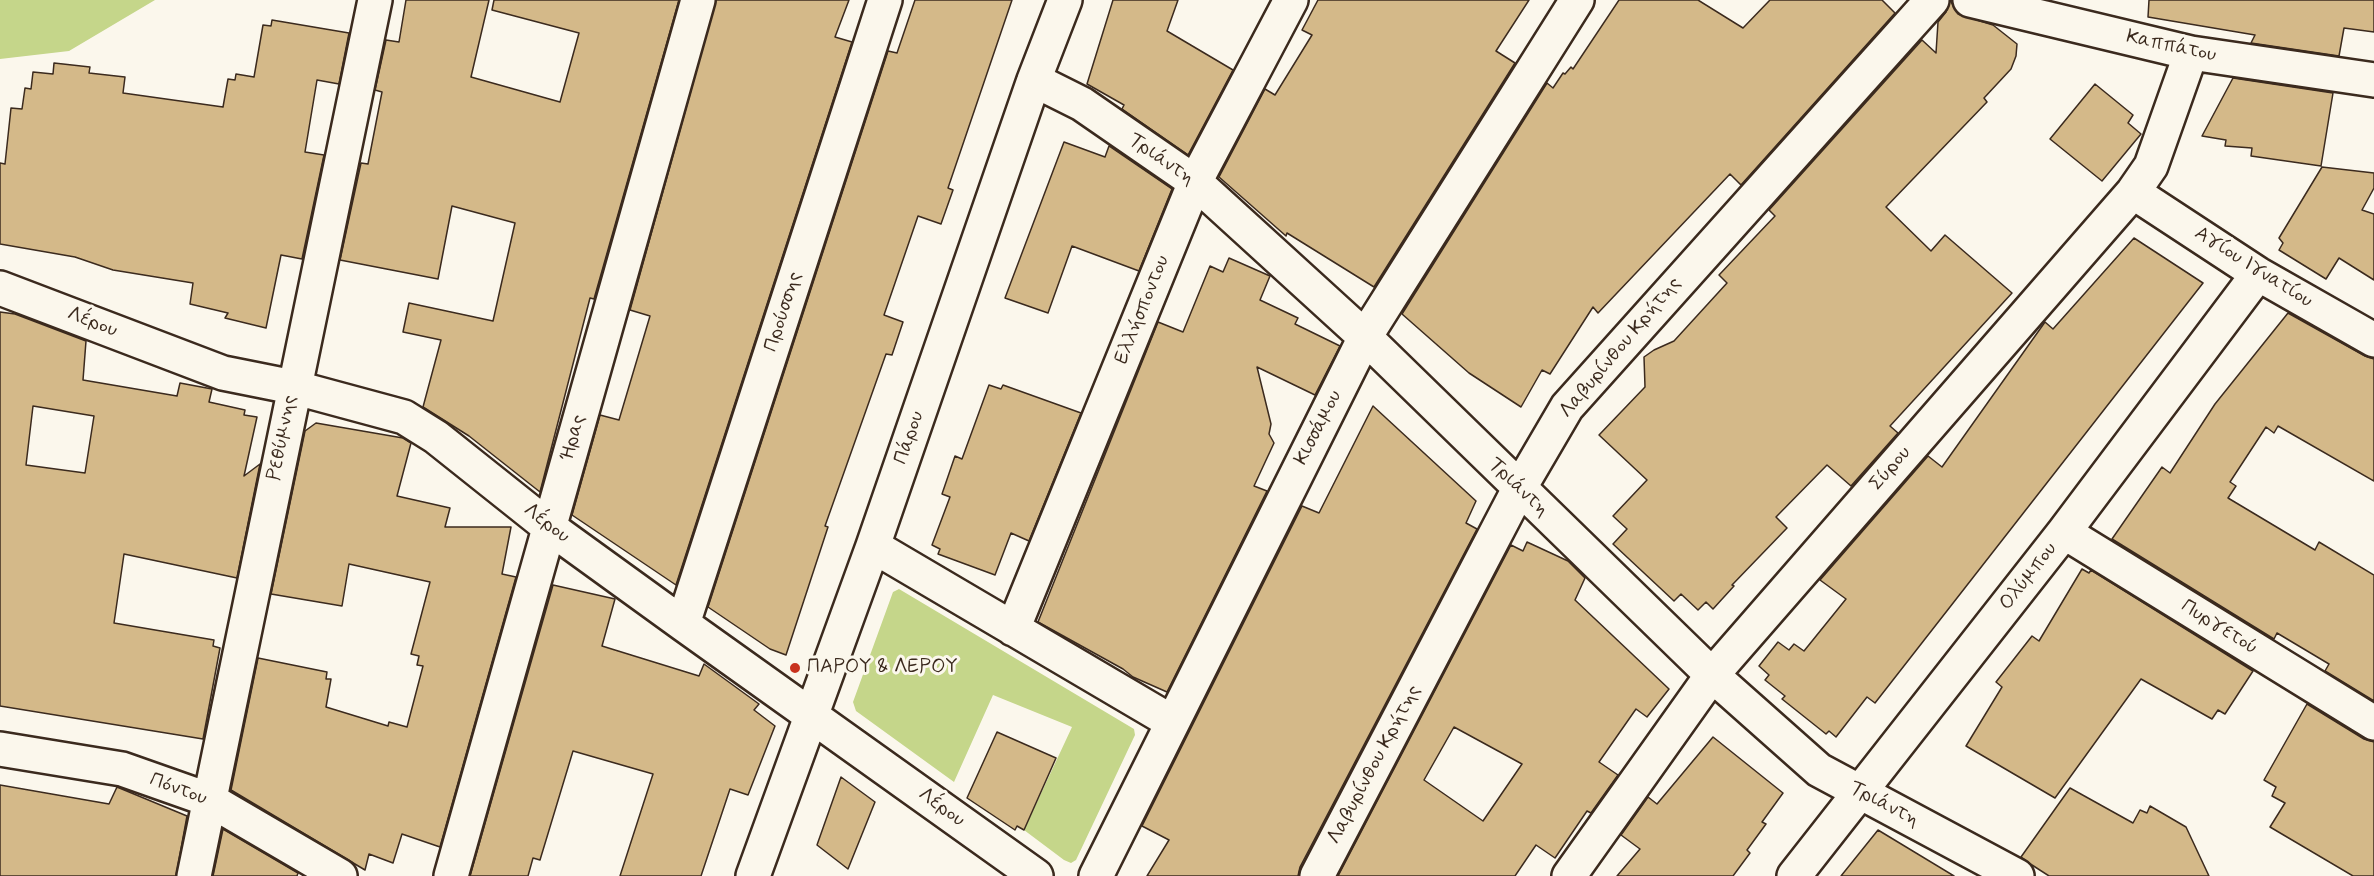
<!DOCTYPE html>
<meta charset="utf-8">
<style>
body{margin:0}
canvas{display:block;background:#fbf7ec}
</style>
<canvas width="2374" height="876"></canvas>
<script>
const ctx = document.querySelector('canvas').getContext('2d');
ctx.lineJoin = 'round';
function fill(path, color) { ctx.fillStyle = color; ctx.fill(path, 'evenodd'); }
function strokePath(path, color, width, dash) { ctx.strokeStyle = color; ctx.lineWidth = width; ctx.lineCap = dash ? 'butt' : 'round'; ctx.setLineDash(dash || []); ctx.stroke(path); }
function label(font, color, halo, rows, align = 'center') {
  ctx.font = font + ' Mynerve,sans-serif'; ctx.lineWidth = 6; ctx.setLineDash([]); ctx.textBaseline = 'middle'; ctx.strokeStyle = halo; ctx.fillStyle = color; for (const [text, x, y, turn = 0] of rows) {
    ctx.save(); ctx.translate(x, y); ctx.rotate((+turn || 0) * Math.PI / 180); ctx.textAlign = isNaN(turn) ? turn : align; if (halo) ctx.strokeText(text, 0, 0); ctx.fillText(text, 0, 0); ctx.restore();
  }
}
fill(new Path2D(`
 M 0,0 L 155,0 L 69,51 L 0,59 Z
 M 899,589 L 1134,729 L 1135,735 L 1076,860 L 1071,863 L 1064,860 L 1024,830 L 1072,727 L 993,695 L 954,782 L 856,711 L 853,702 L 893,592 Z`), '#c5d68a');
const building = new Path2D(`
 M 406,0 L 489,0 L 471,77 L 560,102 L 579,33 L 492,10 L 494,0 L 679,0 L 594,299 L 590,298 L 540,492 L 469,436 L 423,407 L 441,340 L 403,332 L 409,303 L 493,321 L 515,223 L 452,206 L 438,279 L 340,260 L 361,163 L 368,164 L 382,92 L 375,90 L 386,40 L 399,42 Z
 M 716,0 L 849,0 L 835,37 L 852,42 L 676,585 L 572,515 L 600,415 L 619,420 L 650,316 L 630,310 Z
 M 915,0 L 1012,0 L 948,188 L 953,190 L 941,224 L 918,216 L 884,315 L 903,322 L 892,355 L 886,354 L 825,526 L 828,527 L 786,655 L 770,649 L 708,607 L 888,51 L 897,53 Z
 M 1113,0 L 1178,0 L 1167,31 L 1233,70 L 1188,155 L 1122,109 L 1124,105 L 1087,84 Z
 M 1318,0 L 1529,0 L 1496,51 L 1515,63 L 1374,287 L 1287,233 L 1286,236 L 1219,177 L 1265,89 L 1275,95 L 1312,35 L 1302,30 Z
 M 1619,0 L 1698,0 L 1743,28 L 1770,0 L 1882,0 L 1895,13 L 1741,185 L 1730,174 L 1598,313 L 1593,307 L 1550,374 L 1542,370 L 1521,407 L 1469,373 L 1402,314 L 1547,83 L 1553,88 L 1563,73 L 1565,74 L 1571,67 L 1573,69 Z
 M 1950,0 L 1958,14 L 1993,25 L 2017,44 L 2016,56 L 2011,69 L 1984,98 L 1987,102 L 1886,207 L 1931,251 L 1945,235 L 2012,293 L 1890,426 L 1898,433 L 1851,486 L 1827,465 L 1776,517 L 1787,528 L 1732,585 L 1734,586 L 1713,609 L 1706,602 L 1698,610 L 1681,594 L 1674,601 L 1613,544 L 1627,529 L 1613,516 L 1647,480 L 1599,435 L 1645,387 L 1644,357 L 1654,350 L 1674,341 L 1727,283 L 1719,275 L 1775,216 L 1769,210 L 1922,40 L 1936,53 L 1938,22 L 1946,12 Z
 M 2149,0 L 2374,0 L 2374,32 L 2344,28 L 2339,56 L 2251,43 L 2255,35 L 2148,17 Z
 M 272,20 L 349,33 L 339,84 L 317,80 L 305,152 L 324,155 L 302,259 L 281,255 L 266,328 L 225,318 L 228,313 L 190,304 L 193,283 L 113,270 L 75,257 L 0,244 L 0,163 L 5,164 L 11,108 L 22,109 L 25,88 L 31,89 L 33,72 L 53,74 L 54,63 L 90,67 L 89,73 L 125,77 L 123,93 L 223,107 L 228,79 L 235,80 L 236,74 L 254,77 L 263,25 L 271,26 Z
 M 2233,78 L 2333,93 L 2321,166 L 2251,156 L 2252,148 L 2225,146 L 2226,140 L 2202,136 Z
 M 2095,84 L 2133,115 L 2128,123 L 2141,134 L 2102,181 L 2050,139 Z
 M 1064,142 L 1105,157 L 1109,146 L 1172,189 L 1139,271 L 1072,246 L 1048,313 L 1005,298 Z
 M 2322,167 L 2374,173 L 2374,188 L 2362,210 L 2374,214 L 2374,280 L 2339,258 L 2326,279 L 2279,250 L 2283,243 L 2279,238 Z
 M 2134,238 L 2203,283 L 1875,703 L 1867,697 L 1836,737 L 1829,731 L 1826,734 L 1782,699 L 1785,696 L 1765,680 L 1769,675 L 1759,666 L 1778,642 L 1789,650 L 1794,644 L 1804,651 L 1846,599 L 1820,580 L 1928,456 L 1942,467 L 2045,322 L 2053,329 Z
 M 1229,258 L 1270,276 L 1260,300 L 1298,318 L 1295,324 L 1340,346 L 1315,395 L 1257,367 L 1271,424 L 1269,434 L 1274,443 L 1254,486 L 1267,491 L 1167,692 L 1133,677 L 1123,669 L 1038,622 L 1158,322 L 1183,332 L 1210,266 L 1223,272 Z
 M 0,312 L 15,314 L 86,341 L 83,380 L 177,396 L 180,383 L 212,389 L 209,402 L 245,410 L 244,415 L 257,417 L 244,476 L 260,464 L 237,578 L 124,554 L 114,623 L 214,640 L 213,646 L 220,648 L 203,739 L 0,706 ZM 33,406 L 94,416 L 85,473 L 26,465 Z
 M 2288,313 L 2365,356 L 2374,359 L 2374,481 L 2278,426 L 2274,433 L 2266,427 L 2230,482 L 2236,486 L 2228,498 L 2315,550 L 2319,542 L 2374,575 L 2374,701 L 2325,671 L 2329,664 L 2277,633 L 2274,639 L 2112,539 L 2162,467 L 2170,473 L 2215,404 Z
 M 989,385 L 1001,389 L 1003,385 L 1081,413 L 1029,541 L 1011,533 L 995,575 L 938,554 L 940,549 L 932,545 L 950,497 L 942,494 L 955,456 L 962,459 Z
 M 1373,406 L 1476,501 L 1466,523 L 1477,529 L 1300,867 L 1298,876 L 1147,876 L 1169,840 L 1142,826 L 1302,506 L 1319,513 Z
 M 316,423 L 403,438 L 411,443 L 397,496 L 450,508 L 445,527 L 511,527 L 502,574 L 516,577 L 440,847 L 402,834 L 393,863 L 369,854 L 365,870 L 231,790 L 258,658 L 327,672 L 326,679 L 331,679 L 326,707 L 388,726 L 389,722 L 407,727 L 423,666 L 417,665 L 419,656 L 411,654 L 430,582 L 349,564 L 342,606 L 271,594 L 305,431 Z
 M 1527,542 L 1568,561 L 1585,578 L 1575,600 L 1669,689 L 1647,717 L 1636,709 L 1599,762 L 1618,775 L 1591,813 L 1587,811 L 1555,858 L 1536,845 L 1515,876 L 1338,876 L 1511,545 L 1523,551 ZM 1454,727 L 1522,764 L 1483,821 L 1424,780 Z
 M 2082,569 L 2089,573 L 2091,570 L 2253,671 L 2225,714 L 2218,710 L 2212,719 L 2141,679 L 2055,798 L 1966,746 L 2002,687 L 1996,682 L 2032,636 L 2039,641 Z
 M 553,585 L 615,599 L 602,646 L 699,676 L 704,664 L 759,704 L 754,710 L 775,726 L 748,795 L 730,789 L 701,876 L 620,876 L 653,774 L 573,751 L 540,860 L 533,858 L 528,876 L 470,876 Z
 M 2307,704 L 2364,739 L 2374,742 L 2374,876 L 2353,876 L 2270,827 L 2285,803 L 2272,796 L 2276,787 L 2264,780 Z
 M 997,732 L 1056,758 L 1024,830 L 1017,826 L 1015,830 L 967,798 Z
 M 1713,737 L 1783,793 L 1762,822 L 1766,824 L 1747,850 L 1750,853 L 1733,876 L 1617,876 L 1640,849 L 1621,835 L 1648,797 L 1657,804 Z
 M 841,777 L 875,802 L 848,869 L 817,845 Z
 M 0,785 L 109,804 L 117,787 L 187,816 L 176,876 L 0,876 Z
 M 2070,788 L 2133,823 L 2140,810 L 2147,813 L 2150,806 L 2186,827 L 2209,876 L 2049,876 L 2032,865 L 2021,857 Z
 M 223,829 L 298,873 L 297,876 L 213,876 Z
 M 1878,830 L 1954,876 L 1841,876 Z`);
fill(building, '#d4b989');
strokePath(building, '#3b2a1e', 1.5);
const minor = new Path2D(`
 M 1970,0 L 2191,53 L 2374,80
 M 1034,80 L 1082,104 L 1195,182 L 1365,337 L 1712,675 L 1819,770 L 2017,876
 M 2133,192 L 2258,274 L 2374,340
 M 0,288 L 223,373 L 293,387 L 404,417 L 436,437 L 549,527 L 683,624 L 1036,876
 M 2064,532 L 2374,723
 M 873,546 L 1172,722
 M 683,624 L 885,0
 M 1013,629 L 1195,182 L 1291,0
 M 0,749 L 122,769 L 210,800 L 340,876
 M 194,876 L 375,0
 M 451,876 L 698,0
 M 753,876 L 873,546 L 1034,80 L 1065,0
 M 1096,876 L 1365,337 L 1577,0
 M 1317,876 L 1519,489 L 1567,407 L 1932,0
 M 1569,876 L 1712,675 L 2133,192 L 2151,166 L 2191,53
 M 1794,876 L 2064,532 L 2258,274`);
strokePath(minor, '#3b2a1e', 38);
strokePath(minor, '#fbf7ec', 33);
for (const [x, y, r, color] of [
 [795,668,6,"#c8321e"]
]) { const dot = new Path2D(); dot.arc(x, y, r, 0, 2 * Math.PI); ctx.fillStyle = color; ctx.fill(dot); strokePath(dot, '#fbf7ec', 2); }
label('20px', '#3b2a1e', '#fbf7ec', [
 ["Καππάτου",2171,47,12],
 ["Τριάντη",1161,160,35],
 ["Αγίου Ιγνατίου",2253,268,32],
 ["Ελλήσποντου",1143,310,-68],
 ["Προύσσης",784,312,-72],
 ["Λέρου",92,323,21],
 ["Λαβυρίνθου Κρήτης",1621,348,-50],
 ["Κισσάμου",1319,428,-63],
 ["Ρεθύμνης",283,438,-79],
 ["Ήρας",574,438,-74],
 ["Πάρου",910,438,-71],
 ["Σύρου",1891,469,-49],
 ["Τριάντη",1518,488,44],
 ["Λέρου",546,524,37],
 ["Ολύμπου",2029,577,-52],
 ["Πυργετού",2219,628,32],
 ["Λαβυρίνθου Κρήτης",1375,765,-62],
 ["Πόντου",178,790,20],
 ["Τριάντη",1884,805,28],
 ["Λέρου",941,808,36]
]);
label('20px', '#3b2a1e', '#fbf7ec', [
 ["ΠΑΡΟΥ & ΛΕΡΟΥ",807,668]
], 'left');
</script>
